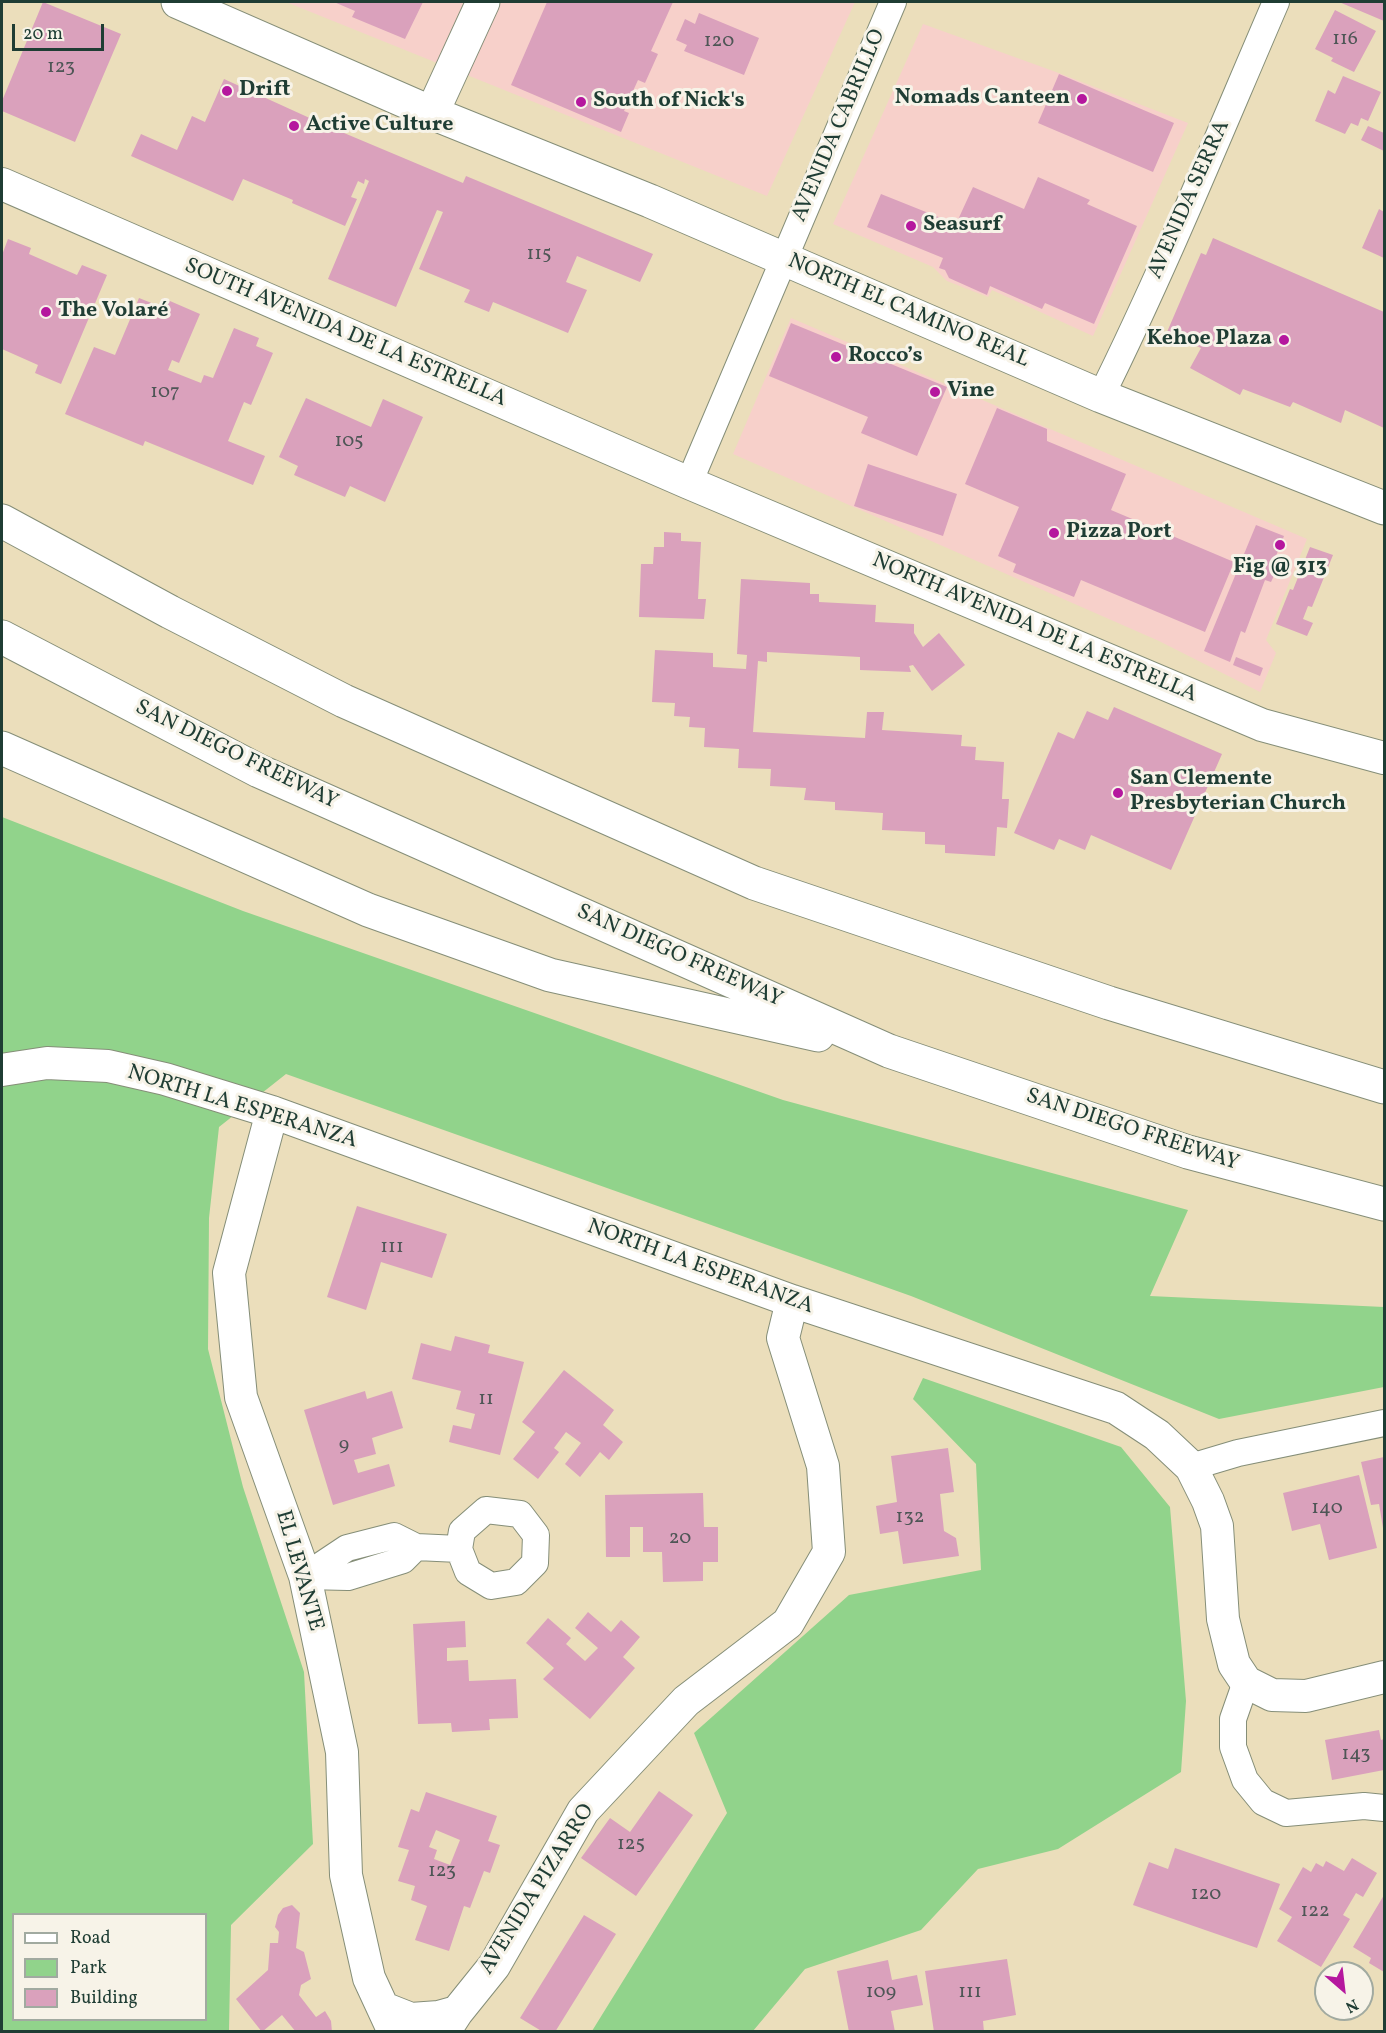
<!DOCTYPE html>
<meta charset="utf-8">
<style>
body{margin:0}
#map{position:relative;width:1386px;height:2033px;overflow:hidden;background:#ebdebb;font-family:Vollkorn,serif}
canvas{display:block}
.frame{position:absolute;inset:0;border:3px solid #1f3d34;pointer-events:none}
.legend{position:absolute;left:12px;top:1913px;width:195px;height:108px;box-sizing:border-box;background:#f7f3e8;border:2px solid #a1aaa0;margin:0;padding:8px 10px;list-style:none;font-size:18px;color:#1f3d34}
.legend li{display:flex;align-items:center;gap:12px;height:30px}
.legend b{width:30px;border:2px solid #a1aaa0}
.north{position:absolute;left:1314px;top:1961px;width:60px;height:60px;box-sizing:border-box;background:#f7f3e8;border:2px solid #a1aaa0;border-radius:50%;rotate:152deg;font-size:16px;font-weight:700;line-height:24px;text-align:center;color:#1f3d34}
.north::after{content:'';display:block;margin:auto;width:21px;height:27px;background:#b5179e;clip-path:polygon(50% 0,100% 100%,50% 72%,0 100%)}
.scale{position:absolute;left:12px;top:24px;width:92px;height:27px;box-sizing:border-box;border:3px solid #1f3d34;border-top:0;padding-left:8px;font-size:18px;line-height:21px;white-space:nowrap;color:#1f3d34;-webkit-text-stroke:4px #f7f3e8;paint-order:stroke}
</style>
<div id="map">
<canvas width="1386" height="2033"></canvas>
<div class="frame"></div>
<ul class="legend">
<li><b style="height:8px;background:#fff"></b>Road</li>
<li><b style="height:16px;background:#91d38b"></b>Park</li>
<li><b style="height:16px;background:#daa1bc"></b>Building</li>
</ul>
<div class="north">N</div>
<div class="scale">20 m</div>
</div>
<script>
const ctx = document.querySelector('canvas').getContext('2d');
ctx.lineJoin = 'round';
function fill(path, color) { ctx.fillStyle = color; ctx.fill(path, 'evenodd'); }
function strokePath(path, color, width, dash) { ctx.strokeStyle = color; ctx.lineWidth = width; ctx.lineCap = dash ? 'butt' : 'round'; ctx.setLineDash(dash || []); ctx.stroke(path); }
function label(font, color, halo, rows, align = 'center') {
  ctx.font = font + ' Vollkorn,serif'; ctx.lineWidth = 6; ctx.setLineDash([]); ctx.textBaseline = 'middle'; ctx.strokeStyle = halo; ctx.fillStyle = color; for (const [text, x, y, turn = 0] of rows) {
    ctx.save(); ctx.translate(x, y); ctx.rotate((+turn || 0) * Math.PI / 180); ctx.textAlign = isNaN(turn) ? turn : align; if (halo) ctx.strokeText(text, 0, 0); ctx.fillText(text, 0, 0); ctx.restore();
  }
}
fill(new Path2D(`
 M 286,2 L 855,2 L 767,196 Z
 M 923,24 L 1056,72 L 1188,123 L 1093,336 L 992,290 L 988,297 L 947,281 L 933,267 L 833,224 Z
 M 791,318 L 1307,539 L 1266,640 L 1276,653 L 1260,692 L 1159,641 L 733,454 Z`), '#f7d0ca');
fill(new Path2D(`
 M 2,817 L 243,911 L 783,1100 L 1188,1210 L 1150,1296 L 1384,1307 L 1384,1387 L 1219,1419 L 911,1296 L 286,1074 L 219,1127 L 209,1218 L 208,1349 L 243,1487 L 304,1672 L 313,1844 L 231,1925 L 229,2031 L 2,2031 ZM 14,1914 L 206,1914 L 206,2020 L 14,2020 Z
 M 923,1378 L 1121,1447 L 1170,1507 L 1186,1701 L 1181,1772 L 1058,1849 L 978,1869 L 921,1930 L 805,1969 L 753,2031 L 592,2031 L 727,1813 L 694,1733 L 849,1595 L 981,1570 L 976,1464 L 913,1399 Z`), '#91d38b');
fill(new Path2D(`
 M 43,2 L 121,34 L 75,142 L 2,111 L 2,101 Z
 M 334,2 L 423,2 L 405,39 L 352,17 L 355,11 Z
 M 547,2 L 673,2 L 651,51 L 658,54 L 645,83 L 638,80 L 624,111 L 629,113 L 621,132 L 511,85 Z
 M 1339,2 L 1384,2 L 1384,21 Z
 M 1335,10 L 1376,31 L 1354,72 L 1331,61 L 1333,58 L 1315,49 Z
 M 699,13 L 759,38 L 744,75 L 684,51 L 687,45 L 676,40 L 685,19 L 695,24 Z
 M 1059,74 L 1174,123 L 1153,172 L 1038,123 Z
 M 1343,76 L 1381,92 L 1368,121 L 1361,118 L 1358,126 L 1351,123 L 1345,134 L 1315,121 L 1328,90 L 1335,94 Z
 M 224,79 L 325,125 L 463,183 L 466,176 L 653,254 L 640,282 L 577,256 L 566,282 L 587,290 L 568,333 L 493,302 L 489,312 L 464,302 L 470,290 L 419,269 L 443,212 L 437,210 L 396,307 L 328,279 L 369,181 L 365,179 L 364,184 L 358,181 L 351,197 L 357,199 L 345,226 L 292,203 L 293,200 L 243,179 L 233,201 L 131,156 L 141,134 L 177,150 L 192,116 L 205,122 Z
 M 1368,126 L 1384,133 L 1384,151 L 1361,140 Z
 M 1038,177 L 1090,200 L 1087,204 L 1137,226 L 1094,324 L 1045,303 L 1042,309 L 990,286 L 987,295 L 949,278 L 945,270 L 939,268 L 943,258 L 867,227 L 881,194 L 956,224 L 973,187 L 1024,209 Z
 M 1379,209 L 1384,212 L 1384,258 L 1362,248 Z
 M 1213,238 L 1384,312 L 1384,428 L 1345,410 L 1341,423 L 1293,402 L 1290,407 L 1243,389 L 1240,395 L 1190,368 L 1201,348 L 1167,332 L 1201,253 L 1206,255 Z
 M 8,239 L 31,248 L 29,254 L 77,275 L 82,265 L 107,275 L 61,384 L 35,373 L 38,365 L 2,349 L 2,255 Z
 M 139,298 L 159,306 L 163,298 L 200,314 L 179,363 L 172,360 L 168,370 L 201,383 L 204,375 L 213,378 L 234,328 L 259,338 L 256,346 L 273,353 L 251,405 L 244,402 L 228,441 L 265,456 L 253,485 L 145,441 L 143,446 L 65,414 L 94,347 L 115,355 Z
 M 791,323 L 947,387 L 917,456 L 861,433 L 868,417 L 769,376 Z
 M 306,398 L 371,427 L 383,399 L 423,417 L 385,502 L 350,486 L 345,497 L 294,475 L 298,466 L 279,457 Z
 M 997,408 L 1047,429 L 1047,441 L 1126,474 L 1111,510 L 1234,562 L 1205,632 L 1081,580 L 1074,597 L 1013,572 L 1016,564 L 998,556 L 1019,507 L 965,484 Z
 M 868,464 L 957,494 L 943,536 L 854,506 Z
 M 1256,525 L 1284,536 L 1274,561 L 1280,563 L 1271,582 L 1265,580 L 1245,633 L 1241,631 L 1230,662 L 1204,651 Z
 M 664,532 L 681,533 L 681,541 L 701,542 L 698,599 L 706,599 L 704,619 L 639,617 L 641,564 L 653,564 L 654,547 L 664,547 Z
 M 1310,547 L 1333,555 L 1312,607 L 1308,606 L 1303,619 L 1313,623 L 1307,636 L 1276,624 L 1290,589 L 1293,590 Z
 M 741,579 L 810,583 L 810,594 L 819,594 L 819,602 L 876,605 L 875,622 L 914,624 L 914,633 L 923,647 L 939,633 L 965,665 L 932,691 L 913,665 L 909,666 L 911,672 L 860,670 L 860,657 L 767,652 L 767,662 L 758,661 L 753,732 L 865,738 L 867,712 L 884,712 L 882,730 L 962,735 L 961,746 L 976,747 L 975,760 L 1004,762 L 1002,799 L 1009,799 L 1007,828 L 997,827 L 995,856 L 945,853 L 945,845 L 925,844 L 925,832 L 882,830 L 883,813 L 835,810 L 835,802 L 804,800 L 806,788 L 770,786 L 771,769 L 738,768 L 739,749 L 704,747 L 705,728 L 689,727 L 690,717 L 674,716 L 675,703 L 652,702 L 655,650 L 713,653 L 713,667 L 746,669 L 747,655 L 737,654 Z
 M 1236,657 L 1263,668 L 1260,676 L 1233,665 Z
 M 1114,707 L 1222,754 L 1171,870 L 1091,835 L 1085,850 L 1059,839 L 1054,850 L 1014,833 L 1058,732 L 1074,739 L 1087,711 L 1108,720 Z
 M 357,1206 L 447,1234 L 432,1278 L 381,1262 L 366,1310 L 327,1297 Z
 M 455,1336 L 490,1345 L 488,1353 L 524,1362 L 500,1455 L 449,1442 L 453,1425 L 471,1429 L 475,1414 L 456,1409 L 461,1391 L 412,1379 L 421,1343 L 451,1351 Z
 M 564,1370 L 614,1410 L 603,1425 L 623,1442 L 609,1460 L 600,1452 L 580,1477 L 565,1464 L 581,1443 L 566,1432 L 554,1448 L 559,1452 L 538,1479 L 513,1459 L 535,1432 L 522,1422 Z
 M 365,1391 L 367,1399 L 392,1391 L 403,1428 L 372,1438 L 376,1454 L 354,1460 L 358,1473 L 389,1464 L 395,1486 L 333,1505 L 304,1410 Z
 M 948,1448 L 954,1492 L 940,1494 L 944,1531 L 956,1538 L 959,1556 L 903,1564 L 898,1531 L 880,1534 L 876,1506 L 897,1502 L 891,1456 Z
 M 1384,1457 L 1384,1528 L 1383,1528 L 1379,1504 L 1371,1505 L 1361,1462 Z
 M 1359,1475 L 1377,1548 L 1329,1560 L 1320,1524 L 1292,1531 L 1283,1493 Z
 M 703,1493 L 704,1527 L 718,1527 L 718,1562 L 703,1562 L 703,1581 L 663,1582 L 662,1552 L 643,1552 L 643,1527 L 630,1527 L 630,1557 L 606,1557 L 605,1495 Z
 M 588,1612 L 611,1632 L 621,1620 L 640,1637 L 623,1657 L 635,1668 L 590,1719 L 543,1679 L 554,1668 L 526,1643 L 548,1618 L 571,1638 L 566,1644 L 585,1661 L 598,1648 L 575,1628 Z
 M 465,1621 L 466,1647 L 447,1648 L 447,1661 L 468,1660 L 469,1681 L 516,1679 L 518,1718 L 489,1719 L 490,1730 L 452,1732 L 451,1723 L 418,1724 L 413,1624 Z
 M 1379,1730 L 1381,1740 L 1384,1739 L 1384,1770 L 1332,1780 L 1325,1740 Z
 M 659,1791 L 693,1815 L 636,1896 L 581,1858 L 610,1818 L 630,1832 Z
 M 426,1792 L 497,1816 L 488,1841 L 500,1845 L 490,1873 L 484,1871 L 470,1908 L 464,1906 L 449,1951 L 415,1940 L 427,1906 L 411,1900 L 415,1886 L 398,1881 L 409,1850 L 398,1847 L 411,1809 L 419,1812 ZM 436,1830 L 460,1840 L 450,1865 L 434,1859 L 437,1850 L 429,1847 Z
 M 1175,1848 L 1280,1884 L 1257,1948 L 1133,1905 L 1149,1862 L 1168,1869 Z
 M 1352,1858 L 1377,1873 L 1363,1897 L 1356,1893 L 1343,1915 L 1350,1919 L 1321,1967 L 1277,1941 L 1292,1917 L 1279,1909 L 1303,1867 L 1311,1872 L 1316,1863 L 1323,1867 L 1326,1861 L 1344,1871 Z
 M 1384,1895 L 1384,1972 L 1369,1963 L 1371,1958 L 1353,1947 Z
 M 292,1905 L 300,1913 L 296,1948 L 304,1952 L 311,1979 L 301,1985 L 299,1995 L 316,2017 L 325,2011 L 331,2021 L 332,2032 L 296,2032 L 282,2015 L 262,2032 L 236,1999 L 268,1970 L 270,1943 L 278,1943 L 279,1932 L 275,1927 L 278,1915 L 283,1908 Z
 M 584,1915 L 616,1934 L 555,2032 L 543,2032 L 520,2018 Z
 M 1007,1959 L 1016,2015 L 983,2021 L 984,2032 L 934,2032 L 925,1971 Z
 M 888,1960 L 892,1980 L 917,1975 L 923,2005 L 891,2011 L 895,2032 L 849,2032 L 837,1971 Z`), '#daa1bc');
const minor = new Path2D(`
 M 1101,396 C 1165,267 1219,134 1276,2
 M 689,483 L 893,2
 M 1191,1467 L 1238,1453 L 1384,1423
 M 486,1510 L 520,1514 L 536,1535 L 535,1563 L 516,1582 L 491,1586 L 468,1572 L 459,1549 L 462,1531 Z
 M 305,1576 L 347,1548 L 394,1536 L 416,1547 L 459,1549
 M 305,1576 L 348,1577 L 403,1560 L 416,1547
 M 1246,1682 L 1233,1719 L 1233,1747 L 1245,1780 L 1263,1802 L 1286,1813 L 1364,1806 L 1384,1808`);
const tertiary = new Path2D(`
 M 2,184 L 689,483 L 1262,725 L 1384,758
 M 2,1070 L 47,1063 L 108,1066 L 165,1079 L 272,1112 L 792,1301 L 1116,1408 L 1157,1435 L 1191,1467 L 1208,1501 L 1217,1526 L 1223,1619 L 1234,1664 L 1246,1682 L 1272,1695 L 1306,1696 L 1384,1677
 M 272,1112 L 229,1273 L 241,1397 L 305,1576 L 342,1752 L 346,1875 L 369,1978 L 394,2032
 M 383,2008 L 411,2019 L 439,2017 L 457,2012
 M 444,2032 L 457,2012 L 494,1966 L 583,1811 L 686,1701 L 788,1623 L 829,1552 L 823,1466 L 783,1338 L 792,1301`);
const secondary = new Path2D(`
 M 432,113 L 483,2`);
const primary = new Path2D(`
 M 178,2 L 432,113 L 650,201 L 1101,396 L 1384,508`);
const motorway = new Path2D(`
 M 2,521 L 170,612 L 344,701 L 754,883 L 1109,1003 L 1384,1087
 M 2,637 L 259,771 L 889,1051 L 1188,1152 L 1384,1204
 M 2,748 L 368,910 L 550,975 L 818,1035`);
strokePath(minor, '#858e78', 28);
strokePath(tertiary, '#858e78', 34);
strokePath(secondary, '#858e78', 35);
strokePath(primary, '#858e78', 35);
strokePath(motorway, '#858e78', 35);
strokePath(minor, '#fff', 26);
strokePath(tertiary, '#fff', 32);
strokePath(secondary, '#fff', 33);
strokePath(primary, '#fff', 33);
strokePath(motorway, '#fff', 33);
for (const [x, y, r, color] of [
 [227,91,6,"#b5179e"],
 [1082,99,6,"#b5179e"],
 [581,102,6,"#b5179e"],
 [294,126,6,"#b5179e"],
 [911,226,6,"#b5179e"],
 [46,312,6,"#b5179e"],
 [1284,340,6,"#b5179e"],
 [836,357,6,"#b5179e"],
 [935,392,6,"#b5179e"],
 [1054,533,6,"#b5179e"],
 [1280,545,6,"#b5179e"],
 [1118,793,6,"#b5179e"]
]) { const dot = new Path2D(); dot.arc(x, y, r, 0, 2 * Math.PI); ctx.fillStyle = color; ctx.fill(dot); strokePath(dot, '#f7f3e8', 2); }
label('20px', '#4e5656', null, [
 ["116",1345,40],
 ["120",719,42],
 ["123",61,68],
 ["115",539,255],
 ["107",165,393],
 ["105",349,442],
 ["111",392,1248],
 ["11",486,1400],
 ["9",344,1446],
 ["140",1327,1509],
 ["132",910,1518],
 ["20",680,1539],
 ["143",1356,1755],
 ["125",631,1845],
 ["123",442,1872],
 ["120",1206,1895],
 ["122",1315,1912],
 ["109",881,1993],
 ["111",970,1993]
]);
label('bold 22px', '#1f3d34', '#f7f3e8', [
 ["Drift",239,91],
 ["Nomads Canteen",1070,99,"right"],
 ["South of Nick's",593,102],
 ["Active Culture",306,126],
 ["Seasurf",923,226],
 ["The Volaré",58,312],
 ["Kehoe Plaza",1272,340,"right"],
 ["Rocco’s",848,357],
 ["Vine",947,392],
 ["Pizza Port",1066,533],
 ["Fig @ 313",1280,568,"center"],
 ["San Clemente",1130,780],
 ["Presbyterian Church",1130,805]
], 'left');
label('22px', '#1f3d34', '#f7f3e8', [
 ["AVENIDA CABRILLO",840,126,-67],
 ["AVENIDA SERRA",1190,200,-66],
 ["NORTH EL CAMINO REAL",908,312,23],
 ["SOUTH AVENIDA DE LA ESTRELLA",345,334,23],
 ["NORTH AVENIDA DE LA ESTRELLA",1034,629,23],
 ["SAN DIEGO FREEWAY",236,756,26],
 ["SAN DIEGO FREEWAY",679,957,24],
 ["NORTH LA ESPERANZA",242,1108,17],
 ["SAN DIEGO FREEWAY",1132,1131,18],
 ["NORTH LA ESPERANZA",700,1268,20],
 ["EL LEVANTE",298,1571,74],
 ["AVENIDA PIZARRO",538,1890,-58]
]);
</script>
